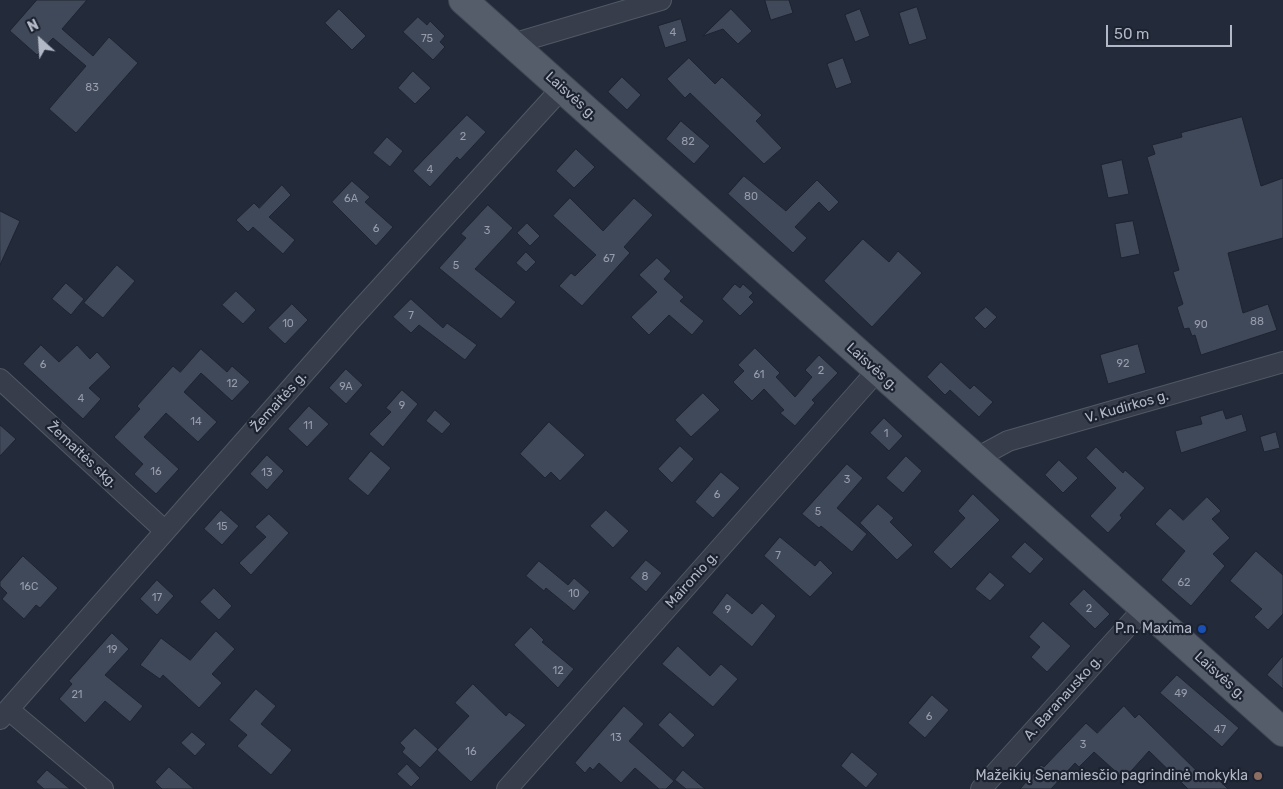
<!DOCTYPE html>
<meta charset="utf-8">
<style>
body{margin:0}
#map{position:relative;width:1283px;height:789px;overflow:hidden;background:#232b3a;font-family:Rubik,sans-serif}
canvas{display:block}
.north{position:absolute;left:15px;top:15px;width:50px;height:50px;-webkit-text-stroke:4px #1c222f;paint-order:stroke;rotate:334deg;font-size:14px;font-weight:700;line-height:20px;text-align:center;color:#b2b8c6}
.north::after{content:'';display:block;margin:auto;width:18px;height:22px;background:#b2b8c6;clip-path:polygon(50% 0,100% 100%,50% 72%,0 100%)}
.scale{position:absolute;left:1106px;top:25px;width:126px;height:22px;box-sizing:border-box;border:2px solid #b2b8c6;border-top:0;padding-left:6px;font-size:15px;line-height:18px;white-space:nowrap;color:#b2b8c6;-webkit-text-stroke:4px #1c222f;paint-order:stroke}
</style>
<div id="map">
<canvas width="1283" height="789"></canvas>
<div class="north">N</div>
<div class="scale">50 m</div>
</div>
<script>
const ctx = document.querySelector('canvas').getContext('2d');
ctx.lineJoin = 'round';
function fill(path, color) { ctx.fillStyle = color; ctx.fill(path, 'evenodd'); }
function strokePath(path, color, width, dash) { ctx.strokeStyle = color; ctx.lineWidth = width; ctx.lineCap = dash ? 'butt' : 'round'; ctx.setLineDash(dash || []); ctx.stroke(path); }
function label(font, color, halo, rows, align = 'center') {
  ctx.font = font + ' Rubik,sans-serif'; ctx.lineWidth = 4.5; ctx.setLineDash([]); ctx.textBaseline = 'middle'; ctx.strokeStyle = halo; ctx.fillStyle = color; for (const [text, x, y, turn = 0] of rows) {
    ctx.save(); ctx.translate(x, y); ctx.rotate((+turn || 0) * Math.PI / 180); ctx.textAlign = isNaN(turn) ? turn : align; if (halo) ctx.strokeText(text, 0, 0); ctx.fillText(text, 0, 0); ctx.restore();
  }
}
const building = new Path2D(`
 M 37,0 L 87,0 L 62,29 L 93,56 L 109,37 L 138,63 L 76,133 L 49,109 L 86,66 L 53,38 L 37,55 L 10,31 Z
 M 765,0 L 789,0 L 793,13 L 771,20 Z
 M 917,7 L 927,39 L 909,45 L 899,13 Z
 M 339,9 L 366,36 L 352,50 L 325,23 Z
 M 731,9 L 752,31 L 738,44 L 723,29 L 703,36 Z
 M 860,9 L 870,36 L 855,42 L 845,15 Z
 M 418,17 L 427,25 L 430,21 L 445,36 L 440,42 L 445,47 L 433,60 L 403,32 Z
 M 681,19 L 687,41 L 665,48 L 658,26 Z
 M 689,58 L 715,84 L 722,77 L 762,115 L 756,121 L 782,148 L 764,164 L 690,93 L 685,98 L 667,79 Z
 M 843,58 L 852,83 L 836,89 L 827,64 Z
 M 413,71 L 431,88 L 415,104 L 398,88 Z
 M 622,77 L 641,95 L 627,110 L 608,92 Z
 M 467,115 L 486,132 L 460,160 L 457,157 L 430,187 L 413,171 Z
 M 1242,117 L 1261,186 L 1283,178 L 1283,238 L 1228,253 L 1243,313 L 1268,304 L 1277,330 L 1201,355 L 1195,335 L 1192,336 L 1189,328 L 1184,329 L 1177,307 L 1183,304 L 1173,272 L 1179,270 L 1147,157 L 1155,154 L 1152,145 L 1182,137 L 1181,133 Z
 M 681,121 L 710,146 L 694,164 L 666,139 Z
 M 387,137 L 403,151 L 390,167 L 373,153 Z
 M 576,149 L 595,167 L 574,188 L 556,171 Z
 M 1122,160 L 1129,194 L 1108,198 L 1101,165 Z
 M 744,176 L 786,211 L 817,180 L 839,202 L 829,212 L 819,202 L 795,227 L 807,238 L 793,253 L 728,194 Z
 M 352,181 L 370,197 L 365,202 L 393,227 L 376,246 L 332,202 Z
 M 282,185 L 291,195 L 269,217 L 295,240 L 283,254 L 253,227 L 248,232 L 236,220 L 254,203 L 259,208 Z
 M 570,198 L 603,231 L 634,198 L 653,215 L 624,247 L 630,253 L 582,306 L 559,286 L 571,273 L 575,276 L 596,255 L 553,216 Z
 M 488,205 L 513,228 L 475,269 L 516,302 L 501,319 L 439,268 L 466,238 L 461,234 Z
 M 0,211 L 20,221 L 0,265 Z
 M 1133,221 L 1140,254 L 1121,258 L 1115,224 Z
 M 527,223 L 540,236 L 530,246 L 517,233 Z
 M 863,239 L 889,262 L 898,251 L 922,273 L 872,327 L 824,281 Z
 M 526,252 L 536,262 L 526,272 L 516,263 Z
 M 657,258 L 671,271 L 664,279 L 684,297 L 680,301 L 704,321 L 692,335 L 669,315 L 649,335 L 631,317 L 657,292 L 639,275 Z
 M 117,265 L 135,281 L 103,318 L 84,303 Z
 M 66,283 L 84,299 L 71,315 L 52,299 Z
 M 735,284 L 740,288 L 743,284 L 753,293 L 749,297 L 754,302 L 740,316 L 722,299 Z
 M 236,291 L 256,310 L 243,324 L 222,305 Z
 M 411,299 L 443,328 L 447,323 L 477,345 L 465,360 L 419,325 L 411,333 L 393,317 Z
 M 292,304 L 308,320 L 285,344 L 268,328 Z
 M 986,307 L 997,317 L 985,329 L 974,318 Z
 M 1138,344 L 1146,373 L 1108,384 L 1100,355 Z
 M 41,345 L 59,362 L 77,345 L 90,359 L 97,352 L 111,367 L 89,388 L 101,399 L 83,419 L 23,364 Z
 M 755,348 L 780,373 L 776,377 L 795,397 L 812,377 L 805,370 L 819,355 L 838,373 L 812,400 L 815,403 L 795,426 L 780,413 L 784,410 L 764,389 L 752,401 L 733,382 L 744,371 L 738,365 Z
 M 201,349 L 227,372 L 232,366 L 250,382 L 232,401 L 201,373 L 184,392 L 217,422 L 198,442 L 166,413 L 144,437 L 179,469 L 156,494 L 134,474 L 143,464 L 114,437 L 140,409 L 137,406 L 173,366 L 180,372 Z
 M 941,362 L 970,389 L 974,385 L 993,402 L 979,417 L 950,390 L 945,395 L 927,377 Z
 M 346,369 L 363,385 L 346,404 L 329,388 Z
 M 402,390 L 418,404 L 383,447 L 369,434 L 391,412 L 386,408 Z
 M 703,393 L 720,410 L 691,437 L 675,420 Z
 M 309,406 L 329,424 L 307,447 L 288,429 Z
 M 435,410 L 451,424 L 442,434 L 426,421 Z
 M 1223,410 L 1226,419 L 1242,414 L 1247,431 L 1181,453 L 1175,431 L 1202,424 L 1200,417 Z
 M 884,418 L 903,436 L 889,451 L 870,433 Z
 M 549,422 L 585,455 L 560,481 L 551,472 L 545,478 L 520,454 Z
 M 0,425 L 16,439 L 0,456 Z
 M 1276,432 L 1280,448 L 1264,452 L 1260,437 Z
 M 680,446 L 694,459 L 672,483 L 658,469 Z
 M 1096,447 L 1123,473 L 1125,470 L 1145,488 L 1120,515 L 1122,518 L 1108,533 L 1090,516 L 1116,488 L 1086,458 Z
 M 371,451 L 391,468 L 368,496 L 348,479 Z
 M 267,455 L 284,471 L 267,490 L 250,474 Z
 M 906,456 L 922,471 L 903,493 L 886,478 Z
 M 1059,460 L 1078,478 L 1063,493 L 1045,475 Z
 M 847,464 L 863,478 L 837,508 L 867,534 L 852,552 L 821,526 L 819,528 L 802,514 Z
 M 721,472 L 740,488 L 713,518 L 695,502 Z
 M 973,494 L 1000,520 L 951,569 L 933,552 L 965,518 L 958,511 Z
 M 1207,497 L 1221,511 L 1212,519 L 1230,538 L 1213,554 L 1225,566 L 1191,606 L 1161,580 L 1185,551 L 1155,524 L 1170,508 L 1183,520 Z
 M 878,504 L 894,518 L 890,522 L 913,545 L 897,560 L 860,523 Z
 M 221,510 L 239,526 L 222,545 L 204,529 Z
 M 606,510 L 629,531 L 613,548 L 590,526 Z
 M 269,514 L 289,533 L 251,575 L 239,563 L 266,537 L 255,527 Z
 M 780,537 L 815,566 L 820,560 L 833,573 L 810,597 L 764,556 Z
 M 1025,542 L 1044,559 L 1030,574 L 1011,557 Z
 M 1256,551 L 1283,575 L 1283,614 L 1268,630 L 1254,617 L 1262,609 L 1230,581 Z
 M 23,556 L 58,588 L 40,608 L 36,605 L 24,619 L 2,599 L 7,593 L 0,586 L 0,582 Z
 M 646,560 L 662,573 L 646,592 L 630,578 Z
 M 539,561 L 568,585 L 574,578 L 590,592 L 574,611 L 546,588 L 544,591 L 526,576 Z
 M 990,572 L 1005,585 L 990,601 L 975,589 Z
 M 157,580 L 174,596 L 157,615 L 140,599 Z
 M 214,588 L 232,606 L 219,620 L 200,602 Z
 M 1084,589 L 1110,614 L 1095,629 L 1069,604 Z
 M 727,593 L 752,614 L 762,603 L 776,616 L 752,647 L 712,613 Z
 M 1043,621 L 1071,646 L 1047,672 L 1031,657 L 1040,647 L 1029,637 Z
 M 531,627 L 544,640 L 542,642 L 574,669 L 558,688 L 514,645 Z
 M 216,631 L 235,649 L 212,674 L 222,683 L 199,708 L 163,675 L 160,679 L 140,665 L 161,638 L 190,660 Z
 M 112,633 L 129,649 L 105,675 L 143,706 L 130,722 L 105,701 L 85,723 L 59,699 L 72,684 L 69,681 Z
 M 678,646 L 710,676 L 721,664 L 738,679 L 713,707 L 662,664 Z
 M 1283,656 L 1283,689 L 1267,675 Z
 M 1177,675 L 1239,728 L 1222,747 L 1160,693 Z
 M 473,684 L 506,716 L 509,712 L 526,725 L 471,782 L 437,750 L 469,716 L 455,703 Z
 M 256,689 L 276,706 L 261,724 L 292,750 L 271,775 L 237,746 L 247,735 L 229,720 Z
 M 932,695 L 949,710 L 925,738 L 908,723 Z
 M 624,706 L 644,724 L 629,741 L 674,781 L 666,789 L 659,789 L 635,768 L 621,783 L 599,763 L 593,770 L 590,767 L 585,773 L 575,763 Z
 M 1124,706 L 1135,718 L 1139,714 L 1205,779 L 1212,773 L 1228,789 L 1188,789 L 1149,751 L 1124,779 L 1094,752 L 1079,767 L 1075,763 L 1051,789 L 1020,789 L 1041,765 L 1044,767 L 1086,723 L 1097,733 Z
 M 670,712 L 695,735 L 683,748 L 658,725 Z
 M 415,728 L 438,749 L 420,768 L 402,752 L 405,748 L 400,743 Z
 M 192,732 L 206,744 L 195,756 L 181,743 Z
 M 852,752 L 878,774 L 866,788 L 841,766 Z
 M 407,764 L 420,778 L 411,787 L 397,774 Z
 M 169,767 L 194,789 L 162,789 L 155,782 Z
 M 47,770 L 70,789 L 44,789 L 36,782 Z
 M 683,770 L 705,789 L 686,789 L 675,780 Z`);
fill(building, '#404959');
strokePath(building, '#1e2431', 1);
const street = new Path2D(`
 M 512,44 L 661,0
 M 0,379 L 164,530
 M 975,459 L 1008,441 L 1283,362
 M 9,710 L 103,789
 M 0,719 L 350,321 L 562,88
 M 507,789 L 877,371
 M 981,789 L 1145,607`);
const primary = new Path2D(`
 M 463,0 L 1283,732`);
strokePath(street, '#525865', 22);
strokePath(primary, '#404653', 30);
strokePath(street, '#373d4a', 20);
strokePath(primary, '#555c6a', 28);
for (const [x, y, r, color] of [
 [1202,629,5,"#1a4fb4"],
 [1258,776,5,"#8d6e63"]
]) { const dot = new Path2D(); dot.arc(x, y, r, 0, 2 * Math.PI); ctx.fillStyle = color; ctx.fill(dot); strokePath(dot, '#1c222f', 2); }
label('11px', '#969cab', null, [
 ["4",673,33],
 ["75",427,39],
 ["83",92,88],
 ["2",463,137],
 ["82",688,142],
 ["4",430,170],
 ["80",751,197],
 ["6A",351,199],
 ["6",376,229],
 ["3",487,231],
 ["67",609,259],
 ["5",456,266],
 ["7",411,316],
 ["88",1257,322],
 ["10",288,324],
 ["90",1201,325],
 ["92",1123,364],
 ["6",43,365],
 ["2",821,371],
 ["61",759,375],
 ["12",232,384],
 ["9A",346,387],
 ["4",81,399],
 ["9",402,406],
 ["14",196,422],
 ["11",308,426],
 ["1",886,434],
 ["16",156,472],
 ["13",267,473],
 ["3",847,480],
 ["6",717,495],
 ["5",818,512],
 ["15",222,527],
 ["7",778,556],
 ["8",645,577],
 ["62",1184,583],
 ["16C",29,587],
 ["10",574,594],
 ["17",157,598],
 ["2",1089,609],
 ["9",728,610],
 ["19",112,650],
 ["12",558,671],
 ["49",1181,694],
 ["21",77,695],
 ["6",929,717],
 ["47",1220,730],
 ["13",616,738],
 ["3",1083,745],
 ["16",471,752]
]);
label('14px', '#b2b8c6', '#1c222f', [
 ["Laisvės g.",571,96,42],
 ["Laisvės g.",872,367,42],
 ["Žemaitės g.",279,402,-48],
 ["V. Kudirkos g.",1127,407,-16],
 ["Žemaitės skg.",82,455,43],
 ["Maironio g.",692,580,-48],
 ["Laisvės g.",1220,676,42],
 ["A. Baranausko g.",1063,698,-48]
]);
label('14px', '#b2b8c6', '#1c222f', [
 ["P.n. Maxima",1192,629],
 ["Mažeikių Senamiesčio pagrindinė mokykla",1248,776]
], 'right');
</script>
